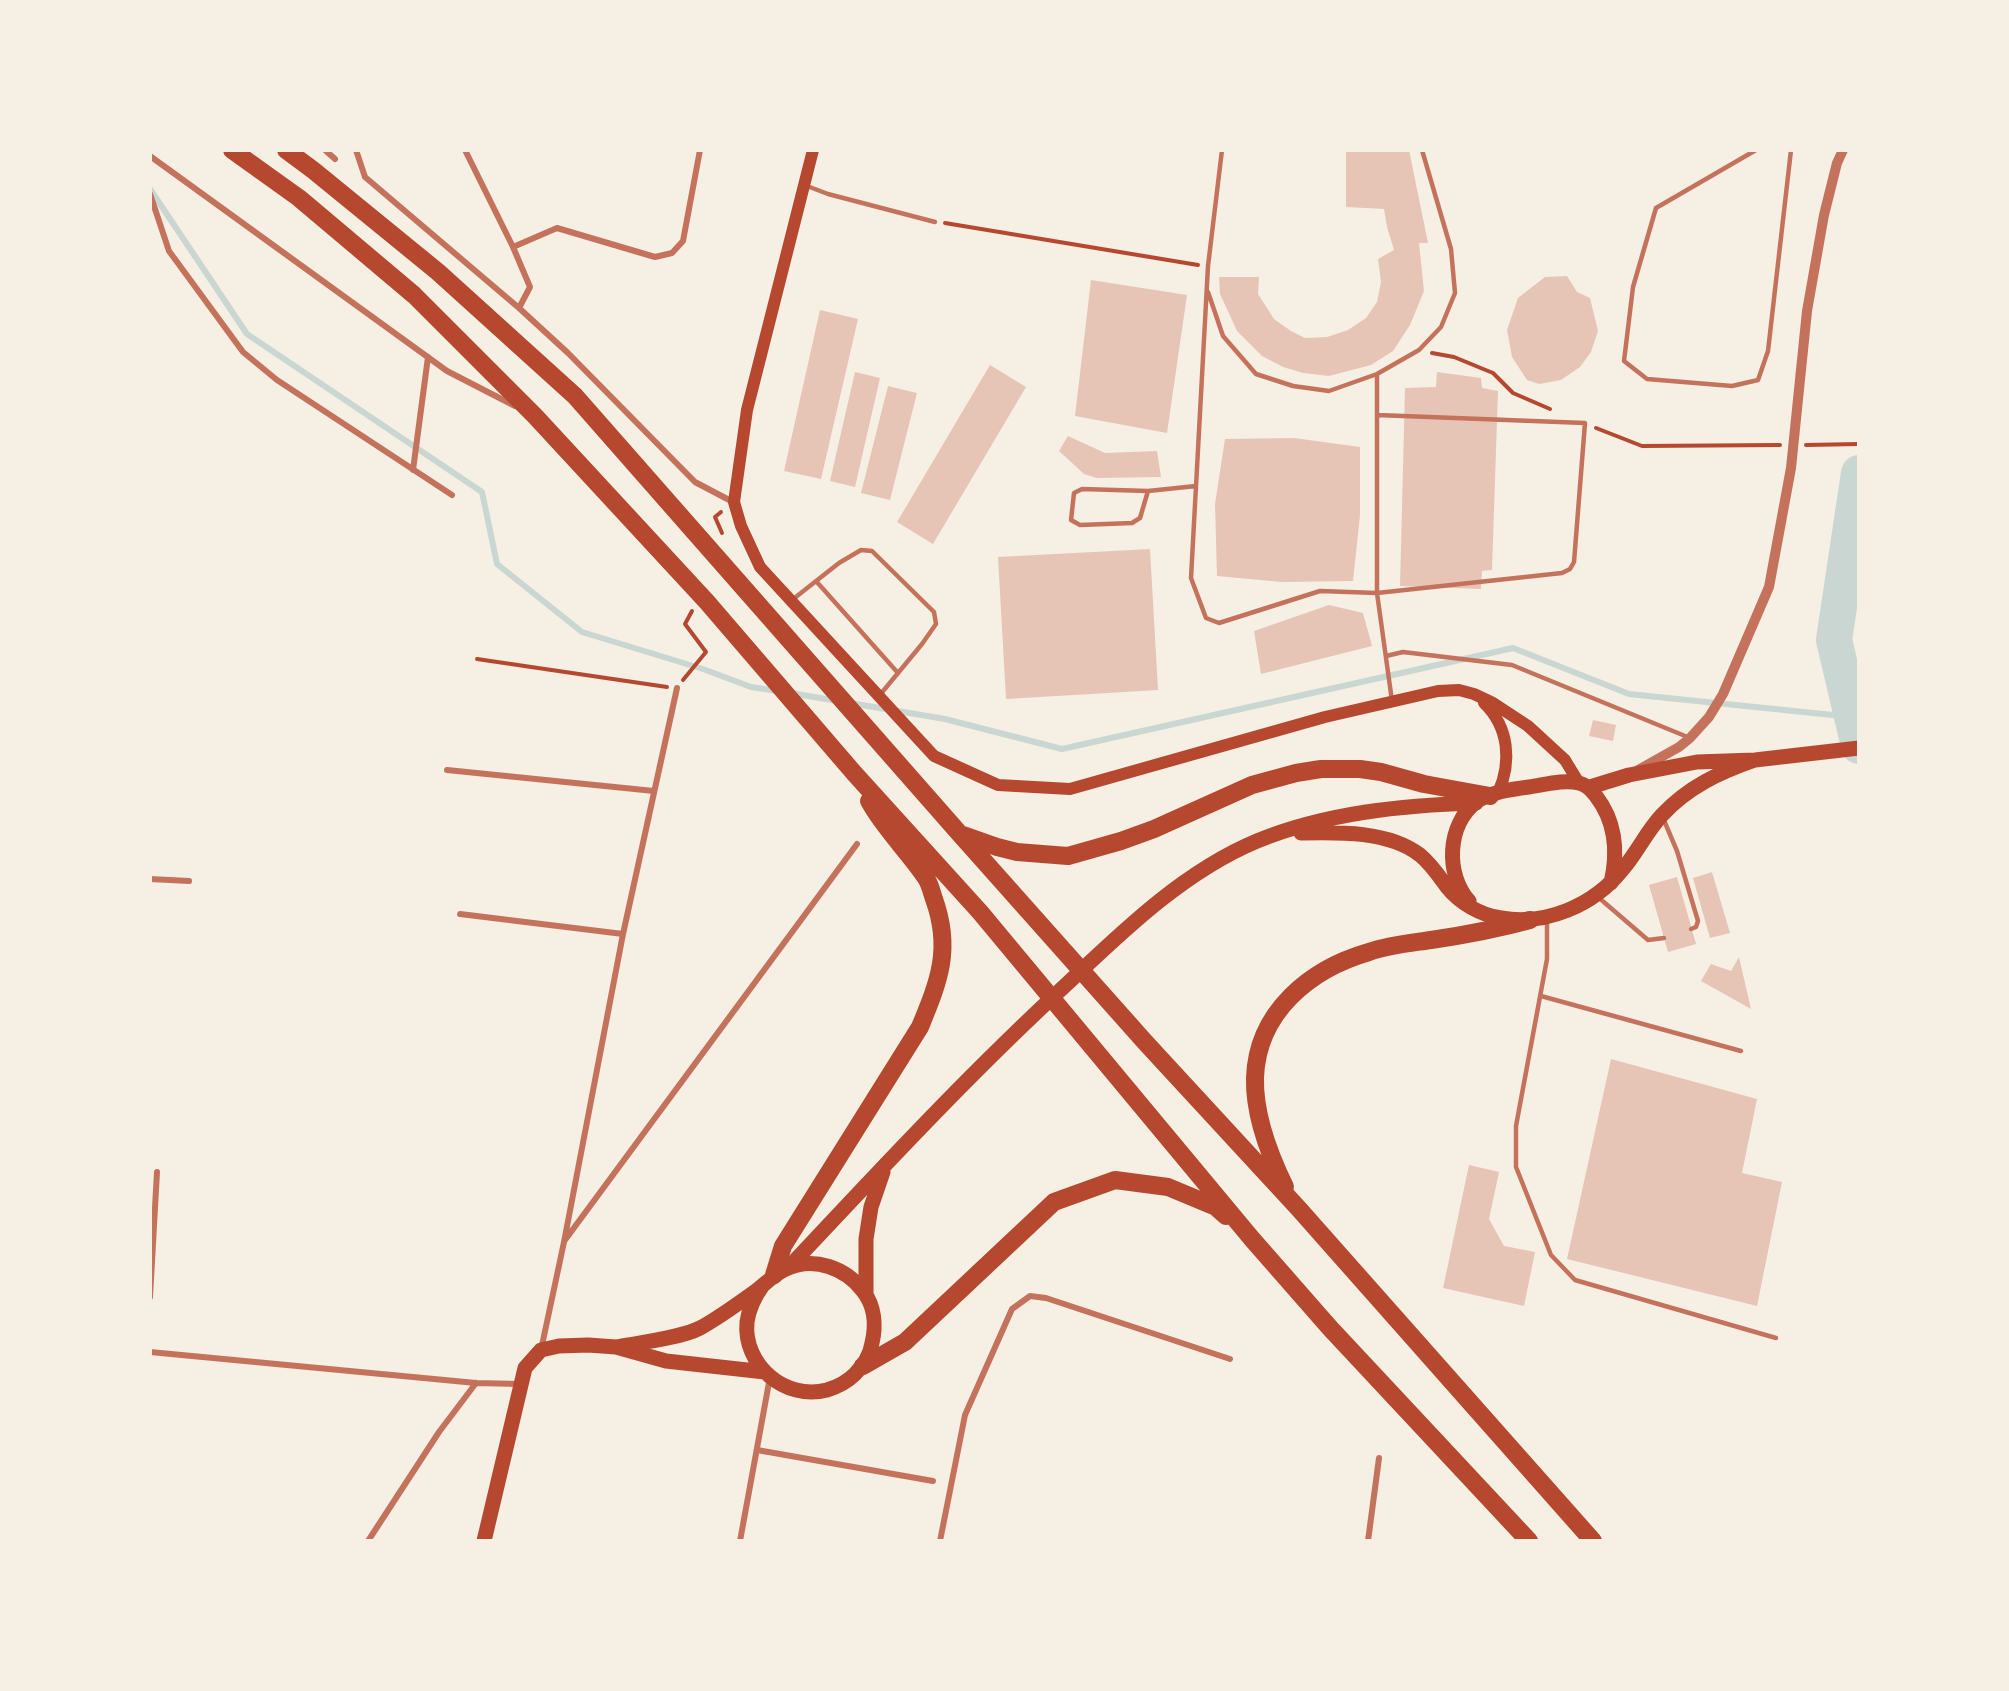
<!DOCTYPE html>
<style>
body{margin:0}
#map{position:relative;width:2009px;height:1691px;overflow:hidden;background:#f6efe4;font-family:Quicksand,sans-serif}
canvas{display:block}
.frame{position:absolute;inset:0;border:152px solid #f6efe4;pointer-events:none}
</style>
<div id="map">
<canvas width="2009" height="1691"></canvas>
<div class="frame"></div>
</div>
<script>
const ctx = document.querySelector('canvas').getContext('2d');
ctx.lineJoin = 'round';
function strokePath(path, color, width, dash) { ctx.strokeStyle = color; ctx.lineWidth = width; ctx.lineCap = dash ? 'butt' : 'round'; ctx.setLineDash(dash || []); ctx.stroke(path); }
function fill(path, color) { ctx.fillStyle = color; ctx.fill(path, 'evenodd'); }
strokePath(new Path2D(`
 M 150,189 L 247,334 L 482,492 L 497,564 L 582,632 L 703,669 L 751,687 L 778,691
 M 791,693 L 837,701
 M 850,703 L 945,719 L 1062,749 L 1513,648 L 1629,694 L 1852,717`), '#c9d6d2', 6);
strokePath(new Path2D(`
 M 1859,473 L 1834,640 L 1859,746`), '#c9d6d2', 36);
fill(new Path2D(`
 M 1346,150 L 1409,150 L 1428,243 L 1419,243 L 1424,291 L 1410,325 L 1393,351 L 1371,365 L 1329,376 L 1303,373 L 1283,367 L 1262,356 L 1237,331 L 1220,294 L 1219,277 L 1259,277 L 1258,294 L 1274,319 L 1291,331 L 1305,338 L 1327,337 L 1348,330 L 1366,318 L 1377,302 L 1381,282 L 1378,259 L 1394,250 L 1387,227 L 1384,209 L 1346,207 Z
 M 1567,276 L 1577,292 L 1590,298 L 1598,331 L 1591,352 L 1580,367 L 1561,380 L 1539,384 L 1527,380 L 1512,357 L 1507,330 L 1518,298 L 1545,277 Z
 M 1091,280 L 1187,295 L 1167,433 L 1075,416 Z
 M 820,310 L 858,319 L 821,479 L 784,471 Z
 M 990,365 L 1026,387 L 933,544 L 897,522 Z
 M 855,372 L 880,378 L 855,487 L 830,481 Z
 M 1437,372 L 1481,378 L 1482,388 L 1498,391 L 1492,570 L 1482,571 L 1481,589 L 1400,586 L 1405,388 L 1436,387 Z
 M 888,386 L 917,393 L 890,500 L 861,493 Z
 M 1068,436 L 1105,453 L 1157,451 L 1161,477 L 1097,478 L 1084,474 L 1059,451 Z
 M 1294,438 L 1360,447 L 1360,515 L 1353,581 L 1282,582 L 1217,576 L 1215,504 L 1225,439 Z
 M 1150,549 L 1158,690 L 1006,699 L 998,557 Z
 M 1329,605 L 1363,613 L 1372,646 L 1261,674 L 1254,631 Z
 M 1593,720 L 1616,725 L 1613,741 L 1589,736 Z
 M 1712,872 L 1730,933 L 1710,938 L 1693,878 Z
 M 1677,877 L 1696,944 L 1668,952 L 1649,885 Z
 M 1739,957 L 1751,1009 L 1701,981 L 1711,964 L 1731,971 Z
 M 1611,1059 L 1757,1099 L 1742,1173 L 1782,1182 L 1757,1306 L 1567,1259 Z
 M 1469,1165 L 1499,1172 L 1489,1219 L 1504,1246 L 1535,1252 L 1524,1306 L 1443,1288 Z`), '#e6c5b7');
strokePath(new Path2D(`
 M 945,223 L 1198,265
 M 1432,353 L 1454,357 L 1493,373 L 1513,393 L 1550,409
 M 1596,428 L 1642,446 L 1780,445
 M 1806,445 L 1859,444
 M 721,512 L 715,517 L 722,533
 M 477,659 L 667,687
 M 683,680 L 706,652 L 685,624 L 692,611`), '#b5482f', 4);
strokePath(new Path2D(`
 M 1222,150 L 1208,266 L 1191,578 L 1206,618 L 1219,623 L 1320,591 L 1377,593 L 1562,573 L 1570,569 L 1574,562 L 1585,423 L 1377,415
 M 1756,150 L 1656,208 L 1633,287 L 1624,361 L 1647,379 L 1732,386 L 1758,380 L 1768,351 L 1791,150
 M 807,186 L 828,194 L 935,222
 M 1208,292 L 1223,336 L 1256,374 L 1293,386 L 1329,391 L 1377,374 L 1419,350 L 1441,327 L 1455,293 L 1451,249 L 1422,150
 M 1377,374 L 1377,593 L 1392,701
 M 1082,489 L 1148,491 L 1140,518 L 1132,523 L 1080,525 L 1071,520 L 1074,493 Z
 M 1148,491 L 1196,486
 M 816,581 L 898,673
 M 792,600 L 839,563 L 861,550 L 872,551 L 934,612 L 936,624 L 922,644 L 879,696
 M 1386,656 L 1403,652 L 1512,665 L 1690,738
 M 1663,818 L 1677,851 L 1698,921 L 1696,927 L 1691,929
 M 1598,897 L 1648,940 L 1664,938
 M 1547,920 L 1547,959 L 1516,1126 L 1516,1167 L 1551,1255 L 1575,1280 L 1776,1338
 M 1541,996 L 1741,1051`), '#c5725c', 4.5);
strokePath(new Path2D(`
 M 325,150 L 335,159
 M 356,150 L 365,177 L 519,308 L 568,353 L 695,482 L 733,502
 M 465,150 L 513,247 L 530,287 L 519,308
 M 150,156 L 447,371 L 515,406
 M 150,194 L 169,251 L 243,352 L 277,380 L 452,495
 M 513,247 L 557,228 L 655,257 L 672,253 L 683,241 L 700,150
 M 413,470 L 428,357
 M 447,770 L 654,791
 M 150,879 L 189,881
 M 460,914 L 623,934
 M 565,1240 L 857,844
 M 150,1297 L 157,1172
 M 541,1350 L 564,1242 L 623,934 L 677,688
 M 150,1352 L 476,1383 L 520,1384
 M 757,1450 L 933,1481
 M 368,1541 L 439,1432 L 476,1383
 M 740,1541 L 770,1377
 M 940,1541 L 965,1415 L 1012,1309 L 1030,1296 L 1046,1298 L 1230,1359
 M 1368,1541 L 1379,1458`), '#c5725c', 6);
strokePath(new Path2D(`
 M 1638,770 L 1679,747 L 1690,738 L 1709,717 L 1723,694 L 1769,587 L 1791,468 L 1807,311 L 1824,215 L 1837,163 L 1843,150`), '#c5725c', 10);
strokePath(new Path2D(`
 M 813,150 L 747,410 L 734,502 L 741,526 L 760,567 L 934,756 L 998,785 L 1070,789 L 1325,717 L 1438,691 L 1459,690 L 1474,694 L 1493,703 L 1528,726 L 1565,760 L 1579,783
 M 1484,703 C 1509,727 1512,762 1498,793`), '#b5482f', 12);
strokePath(new Path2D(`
 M 1590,787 L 1629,775 L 1697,762 L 1755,760 L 1859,748
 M 1301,833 C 1339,832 1389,831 1420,855 C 1431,864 1439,876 1447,887 C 1460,903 1480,915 1501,918 C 1546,926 1594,905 1622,870 C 1637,853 1646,832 1662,815 C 1688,787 1720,772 1755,760
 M 1469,901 C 1445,874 1447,825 1476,802 C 1490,792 1513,789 1529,787 C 1544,785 1563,779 1579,783 C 1587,785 1591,790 1596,796 C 1616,822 1618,853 1611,883
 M 789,1267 C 880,1170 971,1072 1069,982 C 1125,929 1185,871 1257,841 C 1325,813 1403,805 1476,803
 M 866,1295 L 866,1239 L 871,1207 L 883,1172
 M 616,1347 C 638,1343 681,1338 700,1328 C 720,1317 739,1303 757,1290 C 767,1282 775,1274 786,1269 C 814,1256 846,1268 863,1291 C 875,1306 876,1326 872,1343 C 870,1356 863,1366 855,1374 C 847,1382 837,1387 827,1390 C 785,1401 743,1365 747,1322 C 749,1307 755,1296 763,1285
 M 484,1541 L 525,1368 L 541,1350 L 559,1346 L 588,1345 L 616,1347 L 666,1361 L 765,1372`), '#b5482f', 15);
strokePath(new Path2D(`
 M 232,150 L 299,198 L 414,295 L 535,416 L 707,602 L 854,773 L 980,912 L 1252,1239 L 1330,1328 L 1529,1541
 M 286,150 L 313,170 L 438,272 L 575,396 L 959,833 L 1145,1042 L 1299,1209 L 1593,1541
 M 963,835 L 997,847 L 1017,852 L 1068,856 L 1121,841 L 1154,829 L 1252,785 L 1296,773 L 1321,769 L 1360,769 L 1381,772 L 1424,784 L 1490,796
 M 1285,1187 C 1269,1154 1254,1115 1255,1078 C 1257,1012 1310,969 1369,952 C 1389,945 1411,943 1431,940 C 1465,935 1497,929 1530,920
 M 774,1275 L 783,1246 L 920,1027 C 939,981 952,949 934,899 C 932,893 930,884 926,878 C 908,851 885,830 869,801
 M 863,1366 L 905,1342 L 1054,1202 L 1115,1180 L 1168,1187 L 1216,1207 L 1226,1216`), '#b5482f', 18);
</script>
